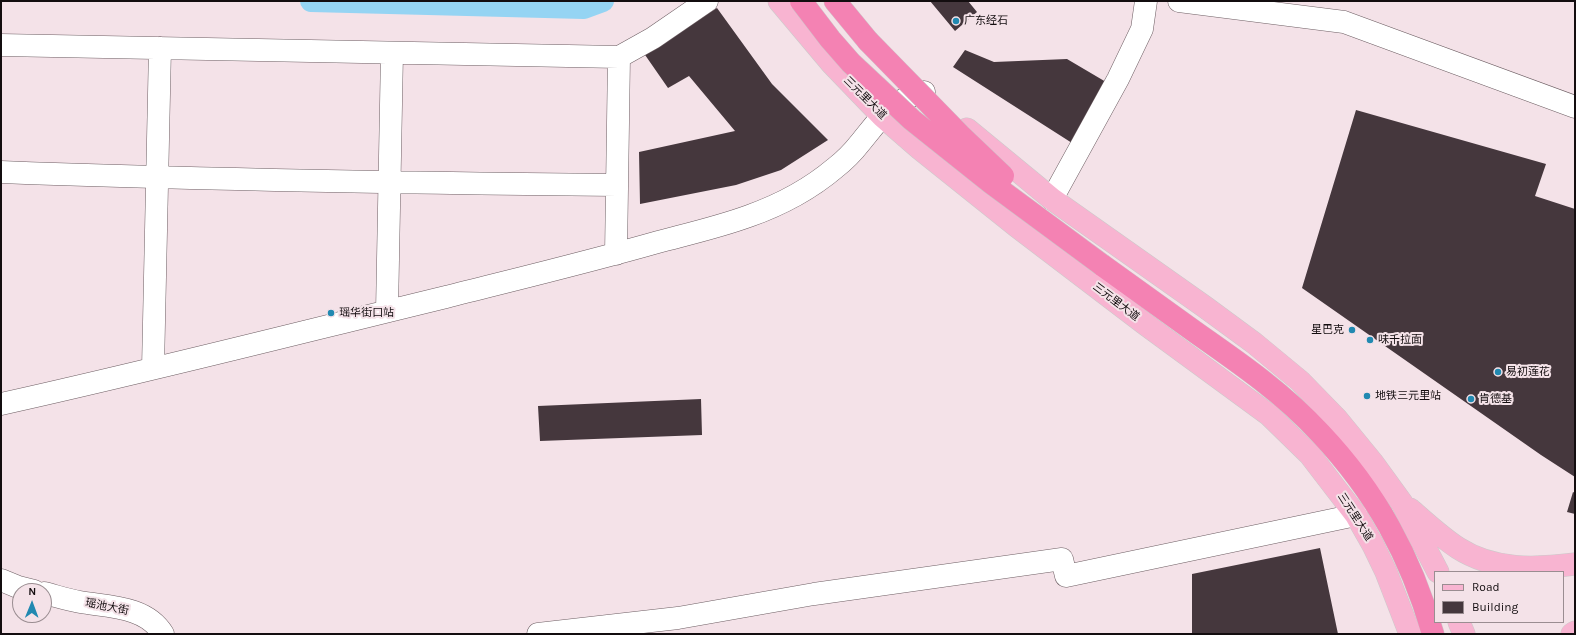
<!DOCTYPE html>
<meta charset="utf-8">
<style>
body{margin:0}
#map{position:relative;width:1576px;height:635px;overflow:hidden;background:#f4e2e8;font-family:Karla,sans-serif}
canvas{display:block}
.frame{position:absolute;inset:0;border:2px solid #130d0f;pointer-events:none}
.legend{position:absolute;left:1434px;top:571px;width:130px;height:52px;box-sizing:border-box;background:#f4e2e8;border:1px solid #9a8d91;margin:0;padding:5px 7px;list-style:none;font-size:12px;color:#130d0f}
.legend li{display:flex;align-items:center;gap:8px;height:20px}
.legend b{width:20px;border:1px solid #9a8d91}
.north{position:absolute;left:12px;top:583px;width:40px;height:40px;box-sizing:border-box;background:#f4e2e8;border:1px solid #9a8d91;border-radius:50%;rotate:1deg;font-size:11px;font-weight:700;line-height:16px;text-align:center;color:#130d0f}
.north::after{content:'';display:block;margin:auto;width:14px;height:18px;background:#2189b1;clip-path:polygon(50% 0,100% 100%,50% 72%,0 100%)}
</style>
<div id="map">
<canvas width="1576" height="635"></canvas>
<div class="frame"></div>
<ul class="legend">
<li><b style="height:5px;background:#f8b4d1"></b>Road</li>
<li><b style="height:11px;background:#45373d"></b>Building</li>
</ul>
<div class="north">N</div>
</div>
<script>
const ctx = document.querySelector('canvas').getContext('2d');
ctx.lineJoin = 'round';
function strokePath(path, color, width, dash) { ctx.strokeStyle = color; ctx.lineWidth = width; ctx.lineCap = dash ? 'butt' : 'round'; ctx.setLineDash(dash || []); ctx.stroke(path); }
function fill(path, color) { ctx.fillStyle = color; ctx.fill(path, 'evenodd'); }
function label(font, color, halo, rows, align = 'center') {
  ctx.font = font + ' Karla,"Noto Sans SC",sans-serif'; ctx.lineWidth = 4; ctx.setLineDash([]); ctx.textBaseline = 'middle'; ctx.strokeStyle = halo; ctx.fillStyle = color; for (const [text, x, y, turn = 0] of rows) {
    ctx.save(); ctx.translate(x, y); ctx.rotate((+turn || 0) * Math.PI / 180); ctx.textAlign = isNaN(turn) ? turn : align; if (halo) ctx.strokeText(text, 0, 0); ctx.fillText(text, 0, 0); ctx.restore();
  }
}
strokePath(new Path2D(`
 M 311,1 L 584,8 L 603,1`), '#95d4f3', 22);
fill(new Path2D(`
 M 930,1 L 968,1 L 977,12 L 955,31 Z
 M 717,8 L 772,84 L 828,140 L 781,170 L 736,185 L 640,204 L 639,152 L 735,131 L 689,76 L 668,88 L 643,52 Z
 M 965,50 L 994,62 L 1067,59 L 1106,82 L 1072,143 L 953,67 Z
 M 1356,110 L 1546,164 L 1535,196 L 1575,209 L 1575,477 L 1541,455 L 1302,288 Z
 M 701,399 L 702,435 L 540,441 L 538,406 Z
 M 1573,492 L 1575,493 L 1575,514 L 1567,512 Z
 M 1320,548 L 1338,634 L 1192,634 L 1192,574 Z`), '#45373d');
const minor = new Path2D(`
 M 1179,1 L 1344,22 L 1575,107
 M 1,45 L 619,57 L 653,38 L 707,1
 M 1,172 C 206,180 412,183 617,185
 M 1052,199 L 1118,79 L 1142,29 L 1146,1
 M 616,254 L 619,57
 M 387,311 L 392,53
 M 153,368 L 160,48
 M 1,404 C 150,371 298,333 446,297 C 517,279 588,262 658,242 C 688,234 719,227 749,216 C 780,205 809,190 835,168 C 844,161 853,152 860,143 C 879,120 892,99 924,92
 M 1,580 L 18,587 L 34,591
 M 44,593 C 56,596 68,600 80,602 C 109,607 146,606 163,634
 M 538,634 L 678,618 L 814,594 L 1062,559 L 1066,576 L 1356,515`);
const major = new Path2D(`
 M 779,1 L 832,64 L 882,116 L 920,149 L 1015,225 L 1145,324 L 1269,415 L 1310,455 L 1356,515 L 1373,545 L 1386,572 L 1410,634
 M 967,129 L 1052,199 L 1205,307 L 1254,343 L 1300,381 L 1337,419 L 1373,463 L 1402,503 L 1438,572
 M 1410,509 C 1425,522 1441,537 1458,548 C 1494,571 1535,569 1575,564
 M 1459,622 L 1464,634
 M 1572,634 L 1575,632`);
const highway = new Path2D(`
 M 835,1 L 868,41
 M 1102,265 C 1134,288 1166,311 1198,334 C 1241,364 1284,394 1320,433 C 1376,492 1411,557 1433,634`);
strokePath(minor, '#6e5f64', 23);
strokePath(major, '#cbcaca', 23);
strokePath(highway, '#cbcaca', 23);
strokePath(minor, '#fff', 22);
strokePath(major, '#f8b4d1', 22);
strokePath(highway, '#f482b3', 22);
const highwayBridge = new Path2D(`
 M 801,1 L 830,39 L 851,63 L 912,120 L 991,183 L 1102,265
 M 868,41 L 960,135 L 1003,176`);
strokePath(highwayBridge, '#cbcaca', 23, []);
strokePath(highwayBridge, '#f482b3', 22);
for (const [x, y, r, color] of [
 [956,21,4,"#2189b1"],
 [331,313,4,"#2189b1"],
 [1352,330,4,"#2189b1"],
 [1370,340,4,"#2189b1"],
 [1498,372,4,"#2189b1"],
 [1367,396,4,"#2189b1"],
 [1471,399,4,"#2189b1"]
]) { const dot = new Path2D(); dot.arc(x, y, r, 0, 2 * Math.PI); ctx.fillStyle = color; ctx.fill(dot); strokePath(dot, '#f4e2e8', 1.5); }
label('11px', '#130d0f', '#f4e2e8', [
 ["广东经石",964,21],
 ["瑶华街口站",339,313],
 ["星巴克",1344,330,"right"],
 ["味千拉面",1378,340],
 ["易初莲花",1506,372],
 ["地铁三元里站",1375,396],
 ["肯德基",1479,399]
], 'left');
label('11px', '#130d0f', '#f4e2e8', [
 ["三元里大道",865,98,45],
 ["三元里大道",1116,302,37],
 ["三元里大道",1355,517,57],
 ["瑶池大街",107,607,11]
]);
</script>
